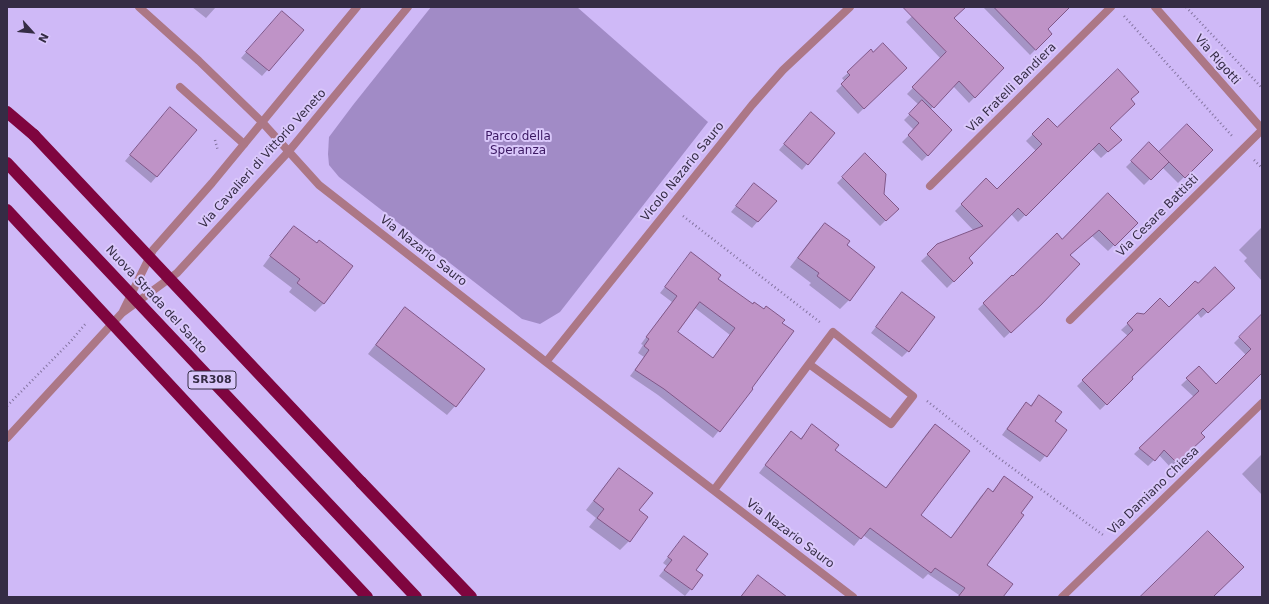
<!DOCTYPE html>
<style>
body{margin:0}
#map{position:relative;width:1269px;height:604px;overflow:hidden;background:#cfb9f7;font-family:"DejaVu Sans",sans-serif}
canvas{display:block}
.frame{position:absolute;inset:0;border:8px solid #352c45;pointer-events:none}
.north{position:absolute;left:12px;top:12px;width:40px;height:40px;-webkit-text-stroke:3px #dac8fb;paint-order:stroke;rotate:117deg;font-size:11px;font-weight:700;line-height:16px;text-align:center;color:#352c45}
.north::after{content:'';display:block;margin:auto;width:14px;height:18px;background:#352c45;clip-path:polygon(50% 0,100% 100%,50% 72%,0 100%)}
</style>
<div id="map">
<canvas width="1269" height="604"></canvas>
<div class="frame"></div>
<div class="north">N</div>
</div>
<script>
const ctx = document.querySelector('canvas').getContext('2d');
ctx.lineJoin = 'round';
function fill(path, color) { ctx.fillStyle = color; ctx.fill(path, 'evenodd'); }
function strokePath(path, color, width, dash) { ctx.strokeStyle = color; ctx.lineWidth = width; ctx.lineCap = dash ? 'butt' : 'round'; ctx.setLineDash(dash || []); ctx.stroke(path); }
function label(font, color, halo, rows, align = 'center') {
  ctx.font = font + ' "DejaVu Sans",sans-serif'; ctx.lineWidth = 4; ctx.setLineDash([]); ctx.textBaseline = 'middle'; ctx.strokeStyle = halo; ctx.fillStyle = color; for (const [text, x, y, turn = 0] of rows) {
    ctx.save(); ctx.translate(x, y); ctx.rotate((+turn || 0) * Math.PI / 180); ctx.textAlign = isNaN(turn) ? turn : align; if (halo) ctx.strokeText(text, 0, 0); ctx.fillText(text, 0, 0); ctx.restore();
  }
}
fill(new Path2D(`
 M 431,7 L 577,7 L 708,122 L 560,312 L 540,324 L 522,319 L 339,177 L 329,165 L 328,154 L 329,137 L 353,105 Z`), '#a18bc6');
fill(new Path2D(`
 M 192,7 L 216,7 L 206,18 Z
 M 922,7 L 965,7 L 953,18 L 1003,68 L 969,103 L 953,86 L 930,110 L 951,131 L 922,161 L 902,142 L 914,130 L 904,120 L 919,105 L 907,94 L 941,59 L 906,22 Z
 M 983,7 L 1059,7 L 1046,29 L 1051,34 L 1030,55 Z
 M 276,18 L 303,30 L 262,76 L 241,58 Z
 M 873,54 L 905,68 L 858,114 L 836,91 L 845,82 L 842,78 L 848,73 Z
 M 1130,100 L 1109,128 L 1114,146 L 1101,158 L 1092,149 L 1018,222 L 1011,214 L 967,258 L 972,263 L 947,288 L 921,261 L 938,245 L 974,231 L 955,211 L 986,180 L 997,190 L 1036,151 L 1026,141 L 1048,119 L 1057,129 Z
 M 164,114 L 196,130 L 151,183 L 125,161 Z
 M 805,119 L 807,164 L 802,170 L 779,150 Z
 M 1149,144 L 1159,153 L 1211,150 L 1178,183 L 1162,167 L 1144,185 L 1126,167 Z
 M 865,155 L 883,194 L 897,209 L 880,226 L 837,183 Z
 M 754,184 L 775,201 L 752,228 L 731,212 Z
 M 1108,194 L 1136,223 L 1108,251 L 1092,236 L 1069,256 L 1033,311 L 1004,338 L 978,309 L 1012,276 L 1013,278 L 1062,240 Z
 M 825,224 L 845,246 L 849,300 L 840,309 L 809,285 L 811,283 L 790,267 L 816,233 Z
 M 294,227 L 324,303 L 315,312 L 289,292 L 292,288 L 263,266 L 285,236 Z
 M 1262,227 L 1262,281 L 1244,261 L 1247,258 L 1239,250 Z
 M 691,254 L 717,279 L 752,306 L 751,388 L 752,389 L 713,438 L 658,395 L 630,376 L 644,357 L 638,353 L 643,345 L 641,344 L 672,302 L 660,293 ZM 695,308 L 730,335 L 712,359 L 677,332 Z
 M 1198,284 L 1233,288 L 1201,318 L 1197,313 L 1131,378 L 1132,379 L 1100,410 L 1077,386 L 1128,336 L 1121,330 L 1138,314 L 1145,315 L 1169,308 Z
 M 902,294 L 908,351 L 902,357 L 871,333 Z
 M 405,309 L 484,370 L 455,406 L 447,415 L 368,354 L 397,317 Z
 M 1262,315 L 1262,361 L 1200,433 L 1203,437 L 1171,468 L 1159,455 L 1148,466 L 1134,454 L 1194,397 L 1181,385 L 1199,368 L 1216,385 L 1246,355 L 1234,343 Z
 M 1039,396 L 1054,421 L 1066,430 L 1040,462 L 1002,435 L 1020,410 L 1026,404 L 1030,406 Z
 M 935,425 L 919,515 L 950,539 L 981,496 L 988,490 L 992,492 L 1004,477 L 986,565 L 1002,597 L 958,597 L 959,595 L 928,574 L 923,579 L 863,535 L 854,546 L 759,473 L 784,440 L 791,433 L 800,439 L 812,426 L 834,450 L 885,489 L 928,432 Z
 M 1262,454 L 1262,495 L 1242,474 Z
 M 619,469 L 638,510 L 647,517 L 629,541 L 620,550 L 589,527 L 596,518 L 586,510 L 611,478 Z
 M 684,537 L 695,570 L 702,575 L 685,596 L 659,576 L 667,566 L 663,563 Z
 M 758,576 L 785,597 L 740,597 Z`), '#0003');
const building = new Path2D(`
 M 903,7 L 966,7 L 954,18 L 1004,68 L 975,98 L 959,81 L 934,108 L 912,87 L 946,52 Z
 M 994,7 L 1070,7 L 1048,29 L 1052,34 L 1036,50 Z
 M 282,11 L 304,30 L 269,71 L 246,52 Z
 M 883,43 L 907,68 L 864,109 L 841,84 L 850,75 L 847,72 L 871,49 L 873,52 Z
 M 1118,69 L 1139,92 L 1131,99 L 1135,104 L 1110,128 L 1122,140 L 1108,152 L 1099,143 L 1026,216 L 1018,208 L 969,258 L 973,263 L 954,282 L 927,254 L 937,244 L 983,226 L 961,204 L 986,178 L 997,189 L 1042,144 L 1032,134 L 1048,118 L 1057,127 Z
 M 922,100 L 952,130 L 928,156 L 908,135 L 919,123 L 909,114 Z
 M 170,107 L 197,130 L 157,177 L 130,155 Z
 M 811,112 L 835,133 L 808,165 L 784,144 Z
 M 1187,124 L 1213,150 L 1185,178 L 1159,152 Z
 M 1149,142 L 1169,162 L 1151,180 L 1131,161 Z
 M 865,153 L 886,174 L 884,194 L 899,209 L 886,221 L 842,177 Z
 M 754,183 L 777,201 L 758,222 L 736,206 Z
 M 1108,193 L 1138,223 L 1115,246 L 1099,230 L 1070,255 L 1080,264 L 1041,305 L 1011,333 L 983,303 L 1012,275 L 1013,276 L 1057,233 L 1062,239 Z
 M 825,223 L 850,241 L 847,245 L 875,267 L 850,301 L 817,276 L 819,273 L 798,258 Z
 M 294,226 L 317,243 L 319,240 L 353,266 L 324,304 L 297,283 L 300,279 L 270,256 Z
 M 691,252 L 721,275 L 718,279 L 753,304 L 754,302 L 764,309 L 766,306 L 785,320 L 782,323 L 794,331 L 752,388 L 753,389 L 720,432 L 664,389 L 635,370 L 649,350 L 644,346 L 649,339 L 646,337 L 677,296 L 665,287 ZM 700,302 L 735,328 L 713,358 L 678,332 Z
 M 1215,267 L 1235,288 L 1208,313 L 1203,308 L 1132,377 L 1133,379 L 1107,405 L 1082,380 L 1133,330 L 1127,323 L 1137,313 L 1144,314 L 1160,298 L 1169,307 L 1195,281 L 1198,283 Z
 M 902,292 L 935,317 L 909,352 L 876,327 Z
 M 405,307 L 485,369 L 456,407 L 376,345 Z
 M 1262,314 L 1262,373 L 1201,433 L 1205,437 L 1177,463 L 1164,450 L 1155,461 L 1139,448 L 1199,391 L 1186,378 L 1199,366 L 1216,384 L 1251,349 L 1239,337 Z
 M 1039,395 L 1062,412 L 1055,421 L 1067,430 L 1047,457 L 1007,429 L 1026,402 L 1031,406 Z
 M 812,424 L 839,445 L 835,450 L 886,488 L 935,424 L 970,451 L 921,515 L 951,538 L 988,488 L 993,492 L 1004,476 L 1033,497 L 1021,513 L 1024,515 L 987,565 L 1013,584 L 1003,597 L 958,597 L 965,588 L 935,568 L 931,573 L 870,528 L 861,539 L 765,465 L 791,431 L 801,439 Z
 M 619,468 L 653,493 L 639,510 L 648,517 L 630,542 L 597,518 L 604,509 L 594,501 Z
 M 1208,531 L 1244,567 L 1213,597 L 1140,597 Z
 M 684,536 L 708,554 L 696,570 L 703,575 L 692,590 L 664,570 L 672,560 L 668,557 Z
 M 758,575 L 787,597 L 741,597 Z`);
fill(building, '#bf93c7');
strokePath(building, '#805788', 1);
strokePath(new Path2D(`
 M 1186,7 L 1262,88
 M 1124,16 L 1233,137
 M 215,140 L 218,151
 M 1254,160 L 1262,168
 M 683,216 L 821,323
 M 927,401 L 996,456 L 1103,535
 M 7,406 L 71,341 L 87,322`), '#8474a0', 2.5, [1, 3]);
strokePath(new Path2D(`
 M 180,87 L 244,144`), '#ac7786', 8);
strokePath(new Path2D(`
 M 139,7 L 199,61 L 262,122 L 319,185 L 546,362 L 853,597
 M 1155,7 L 1262,129
 M 930,186 L 1111,7
 M 123,311 L 153,250 L 212,183 L 357,7
 M 1070,320 L 1262,130
 M 546,362 L 752,105 L 783,70 L 850,7
 M 7,438 L 122,313 L 177,273 L 289,151 L 408,7
 M 714,490 L 833,332 L 913,396 L 891,424 L 809,364
 M 1062,597 L 1262,403`), '#ac7786', 8);
strokePath(new Path2D(`
 M 7,112 L 34,135
 M 361,482 L 471,597
 M 306,532 L 367,597`), '#7f053f', 12);
strokePath(new Path2D(`
 M 34,135 L 361,482
 M 7,163 L 416,597
 M 7,210 L 306,532`), '#7f053f', 12);
for (const [x, y, w] of [
 [212,380,48]
]) { const box = new Path2D(); box.roundRect(x - w / 2, y - 9, w, 18, 3); ctx.fillStyle = '#dac8fb'; ctx.fill(box); strokePath(box, '#352c45', 1); }
label('bold 11px', '#352c45', null, [
 ["SR308",212,380]
]);
label('12px', '#352c45', '#dac8fb', [
 ["Via Rigotti",1217,60,49],
 ["Via Fratelli Bandiera",1012,88,-45],
 ["Via Cavalieri di Vittorio Veneto",263,159,-48],
 ["Vicolo Nazario Sauro",683,172,-51],
 ["Via Cesare Battisti",1158,216,-45],
 ["Via Nazario Sauro",423,251,38],
 ["Nuova Strada del Santo",156,300,47],
 ["Via Damiano Chiesa",1154,491,-44],
 ["Via Nazario Sauro",790,534,37]
]);
label('12px', '#3b1862', '#dac8fb', [
 ["Parco della",518,137],
 ["Speranza",518,151]
]);
</script>
